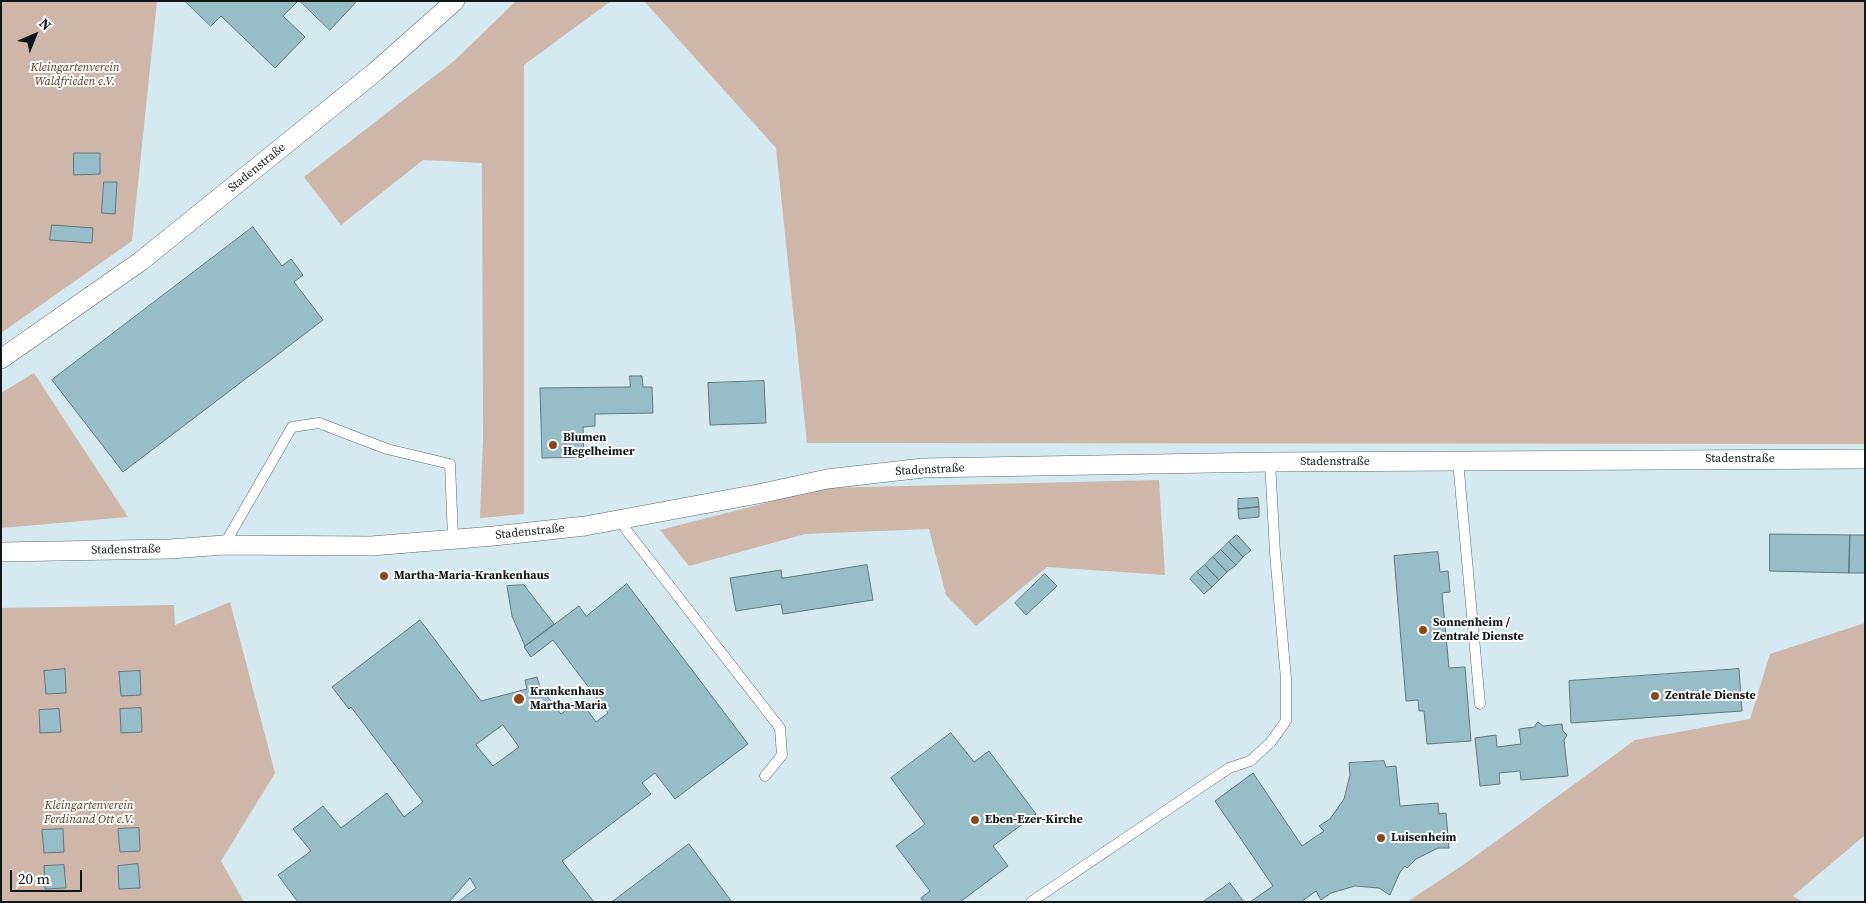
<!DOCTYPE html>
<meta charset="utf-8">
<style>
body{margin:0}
#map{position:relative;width:1866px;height:903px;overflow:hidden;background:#d4eaf0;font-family:"Source Serif 4",serif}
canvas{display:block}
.frame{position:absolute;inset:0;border:2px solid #0f1719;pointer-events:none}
.north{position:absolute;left:10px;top:10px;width:50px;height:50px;-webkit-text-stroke:4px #fff;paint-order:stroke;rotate:44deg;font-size:14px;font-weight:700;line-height:20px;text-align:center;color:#0f1719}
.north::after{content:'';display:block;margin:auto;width:18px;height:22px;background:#0f1719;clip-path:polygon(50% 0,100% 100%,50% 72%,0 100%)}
.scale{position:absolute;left:10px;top:870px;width:72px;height:22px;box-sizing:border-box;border:2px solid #0f1719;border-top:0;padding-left:6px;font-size:15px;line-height:18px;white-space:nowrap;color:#0f1719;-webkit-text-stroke:4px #fff;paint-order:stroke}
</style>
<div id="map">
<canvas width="1866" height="903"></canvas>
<div class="frame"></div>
<div class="north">N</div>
<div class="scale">20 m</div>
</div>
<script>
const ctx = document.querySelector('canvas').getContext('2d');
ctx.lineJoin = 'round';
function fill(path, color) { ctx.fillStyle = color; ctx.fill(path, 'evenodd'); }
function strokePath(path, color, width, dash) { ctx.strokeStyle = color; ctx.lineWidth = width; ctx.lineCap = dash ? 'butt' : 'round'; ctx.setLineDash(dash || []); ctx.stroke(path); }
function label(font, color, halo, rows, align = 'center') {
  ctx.font = font + ' "Source Serif 4",serif'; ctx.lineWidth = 4; ctx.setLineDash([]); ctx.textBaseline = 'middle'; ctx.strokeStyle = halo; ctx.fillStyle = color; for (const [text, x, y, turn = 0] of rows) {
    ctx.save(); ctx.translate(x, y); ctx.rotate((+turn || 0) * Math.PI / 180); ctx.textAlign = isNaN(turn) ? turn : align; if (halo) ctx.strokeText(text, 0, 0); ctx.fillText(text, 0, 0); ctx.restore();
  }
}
fill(new Path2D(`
 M 1,1 L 157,1 L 132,241 L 1,333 Z
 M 516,1 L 611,1 L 524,65 L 524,514 L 480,518 L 483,437 L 482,163 L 423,160 L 341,225 L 304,177 L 454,61 Z
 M 644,1 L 1865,1 L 1865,444 L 807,443 L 776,148 Z
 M 34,373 L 128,517 L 1,528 L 1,393 Z
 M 1159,480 L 1165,575 L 1047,567 L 976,626 L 946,595 L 929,529 L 805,534 L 689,566 L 660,530 L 824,488 Z
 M 230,602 L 275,773 L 221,861 L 244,902 L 1,902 L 1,608 L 174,605 L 175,625 Z
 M 1865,623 L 1865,835 L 1793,896 L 1803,902 L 1407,902 L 1466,863 L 1635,740 L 1750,719 L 1770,654 Z`), '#ceb6a8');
const building = new Path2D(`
 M 185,1 L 298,1 L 283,16 L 305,37 L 275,68 L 221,16 L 211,26 Z
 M 300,1 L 357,1 L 330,30 Z
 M 74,153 L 100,153 L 100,174 L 74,175 Z
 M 104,182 L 117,182 L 115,214 L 102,213 Z
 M 52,225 L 93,228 L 92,243 L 50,240 Z
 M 253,227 L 282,266 L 291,259 L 303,275 L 294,282 L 323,320 L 123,472 L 52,380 Z
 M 630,376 L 642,376 L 643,387 L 652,387 L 653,413 L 595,414 L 595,426 L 583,427 L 584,457 L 542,458 L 540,388 L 630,387 Z
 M 764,381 L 766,423 L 710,425 L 708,383 Z
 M 1258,498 L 1259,507 L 1238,509 L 1238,499 Z
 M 1259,507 L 1259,517 L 1239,519 L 1238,509 Z
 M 1770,534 L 1850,535 L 1849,573 L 1770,571 Z
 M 1237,535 L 1251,550 L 1243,557 L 1229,542 Z
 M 1850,535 L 1865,535 L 1865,573 L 1849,573 Z
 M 1229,542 L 1243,557 L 1236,565 L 1221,550 Z
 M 1221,550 L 1236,565 L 1227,572 L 1213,557 Z
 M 1438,552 L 1440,572 L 1448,571 L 1450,592 L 1442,593 L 1449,668 L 1465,667 L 1471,741 L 1427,744 L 1424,711 L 1419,711 L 1418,700 L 1406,701 L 1394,556 Z
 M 1213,557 L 1227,572 L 1219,580 L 1205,565 Z
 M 867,565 L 873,600 L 783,614 L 781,604 L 736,611 L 730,578 L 781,570 L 782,578 Z
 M 1205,565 L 1219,580 L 1212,587 L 1197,572 Z
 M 1197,572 L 1212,587 L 1204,594 L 1190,579 Z
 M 1045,574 L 1057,586 L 1026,615 L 1015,603 Z
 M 627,584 L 748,744 L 675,799 L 655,773 L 642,783 L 651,794 L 562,861 L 594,902 L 458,902 L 476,888 L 470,878 L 449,902 L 298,902 L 278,875 L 311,851 L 293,829 L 323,806 L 341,828 L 387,793 L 404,817 L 423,802 L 351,707 L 349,709 L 332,687 L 420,620 L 481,701 L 527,689 L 525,680 L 537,677 L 540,687 L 561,714 L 580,700 L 596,722 L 608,713 L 553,640 L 531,657 L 524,647 L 579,606 L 586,616 ZM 503,725 L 519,747 L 493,766 L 476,745 Z
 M 524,585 L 554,624 L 525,646 L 512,616 L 507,586 Z
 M 65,669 L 66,693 L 46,694 L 44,671 Z
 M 1739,669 L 1742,711 L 1571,723 L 1569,681 Z
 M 140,671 L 141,695 L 121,696 L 119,672 Z
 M 141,708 L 142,732 L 121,733 L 120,709 Z
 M 59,709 L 61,732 L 40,733 L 39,710 Z
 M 1538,722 L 1543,726 L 1562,724 L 1563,731 L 1567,735 L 1564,740 L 1568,776 L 1521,780 L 1520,771 L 1499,773 L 1500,784 L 1480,786 L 1475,738 L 1496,735 L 1497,747 L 1521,744 L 1519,729 L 1534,727 Z
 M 951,733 L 974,762 L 989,751 L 1036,814 L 993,846 L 1008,866 L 960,902 L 923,902 L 921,898 L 930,891 L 896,846 L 925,824 L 891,778 Z
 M 1384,761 L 1386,767 L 1396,766 L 1400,806 L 1438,803 L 1439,814 L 1446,813 L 1449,848 L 1438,848 L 1416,859 L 1407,868 L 1405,866 L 1400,872 L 1390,895 L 1379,888 L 1355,886 L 1331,893 L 1321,900 L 1316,891 L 1301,902 L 1250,902 L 1273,886 L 1215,801 L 1253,773 L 1302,846 L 1324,831 L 1319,826 L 1330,819 L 1344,799 L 1350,775 L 1349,763 Z
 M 139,828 L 140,851 L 120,852 L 118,829 Z
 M 63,829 L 64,852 L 44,853 L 42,830 Z
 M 689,844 L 732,902 L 612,902 Z
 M 138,864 L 140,888 L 119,889 L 118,866 Z
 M 64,865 L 66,888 L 45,889 L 44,866 Z
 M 1230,883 L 1244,902 L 1203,902 Z`);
fill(building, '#97bdc8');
strokePath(building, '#63767c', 1);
const lane = new Path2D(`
 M 1458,461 L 1480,704
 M 617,518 L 780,728 L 782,755 L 765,776
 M 224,545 L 292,427 L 319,423 L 387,449 L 450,464 L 453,538
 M 1031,902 L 1229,768 L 1250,761 L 1270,743 L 1286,721 L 1286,679 L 1275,553 L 1270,462`);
const street = new Path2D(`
 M 1,359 L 141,261 L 375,72 L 455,1
 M 1,552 L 170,549 L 224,545 L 371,546 L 494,536 L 585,526 L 763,493 L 827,479 L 923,468 L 1270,462 L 1865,459`);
strokePath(lane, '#55686e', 11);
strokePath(street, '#55686e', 20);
strokePath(lane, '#fff', 10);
strokePath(street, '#fff', 19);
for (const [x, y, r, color] of [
 [553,445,5,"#8b471b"],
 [384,576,5,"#8b471b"],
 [1423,630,5,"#8b471b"],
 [1655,696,5,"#8b471b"],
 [519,699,6,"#8b471b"],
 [975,820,5,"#8b471b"],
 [1381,838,5,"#8b471b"]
]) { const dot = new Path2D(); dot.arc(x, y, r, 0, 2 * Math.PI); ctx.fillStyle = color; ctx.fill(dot); strokePath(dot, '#fff', 2); }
label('italic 12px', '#5f3319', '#fff', [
 ["Kleingartenverein",75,68],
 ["Waldfrieden e.V.",75,82],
 ["Kleingartenverein",89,806],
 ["Ferdinand Ott e.V.",89,820]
]);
label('12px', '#0f1719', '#fff', [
 ["Stadenstraße",257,168,-39],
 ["Stadenstraße",1740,459],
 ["Stadenstraße",1335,462],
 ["Stadenstraße",930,470,-3],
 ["Stadenstraße",530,532,-6],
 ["Stadenstraße",126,550,-1]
]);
label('bold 12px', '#0f1719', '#fff', [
 ["Blumen",563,438],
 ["Hegelheimer",563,452],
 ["Martha-Maria-Krankenhaus",394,576],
 ["Sonnenheim /",1433,623],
 ["Zentrale Dienste",1433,637],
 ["Krankenhaus",530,692],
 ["Martha-Maria",530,706],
 ["Zentrale Dienste",1665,696],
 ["Eben-Ezer-Kirche",985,820],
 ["Luisenheim",1391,838]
], 'left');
</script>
